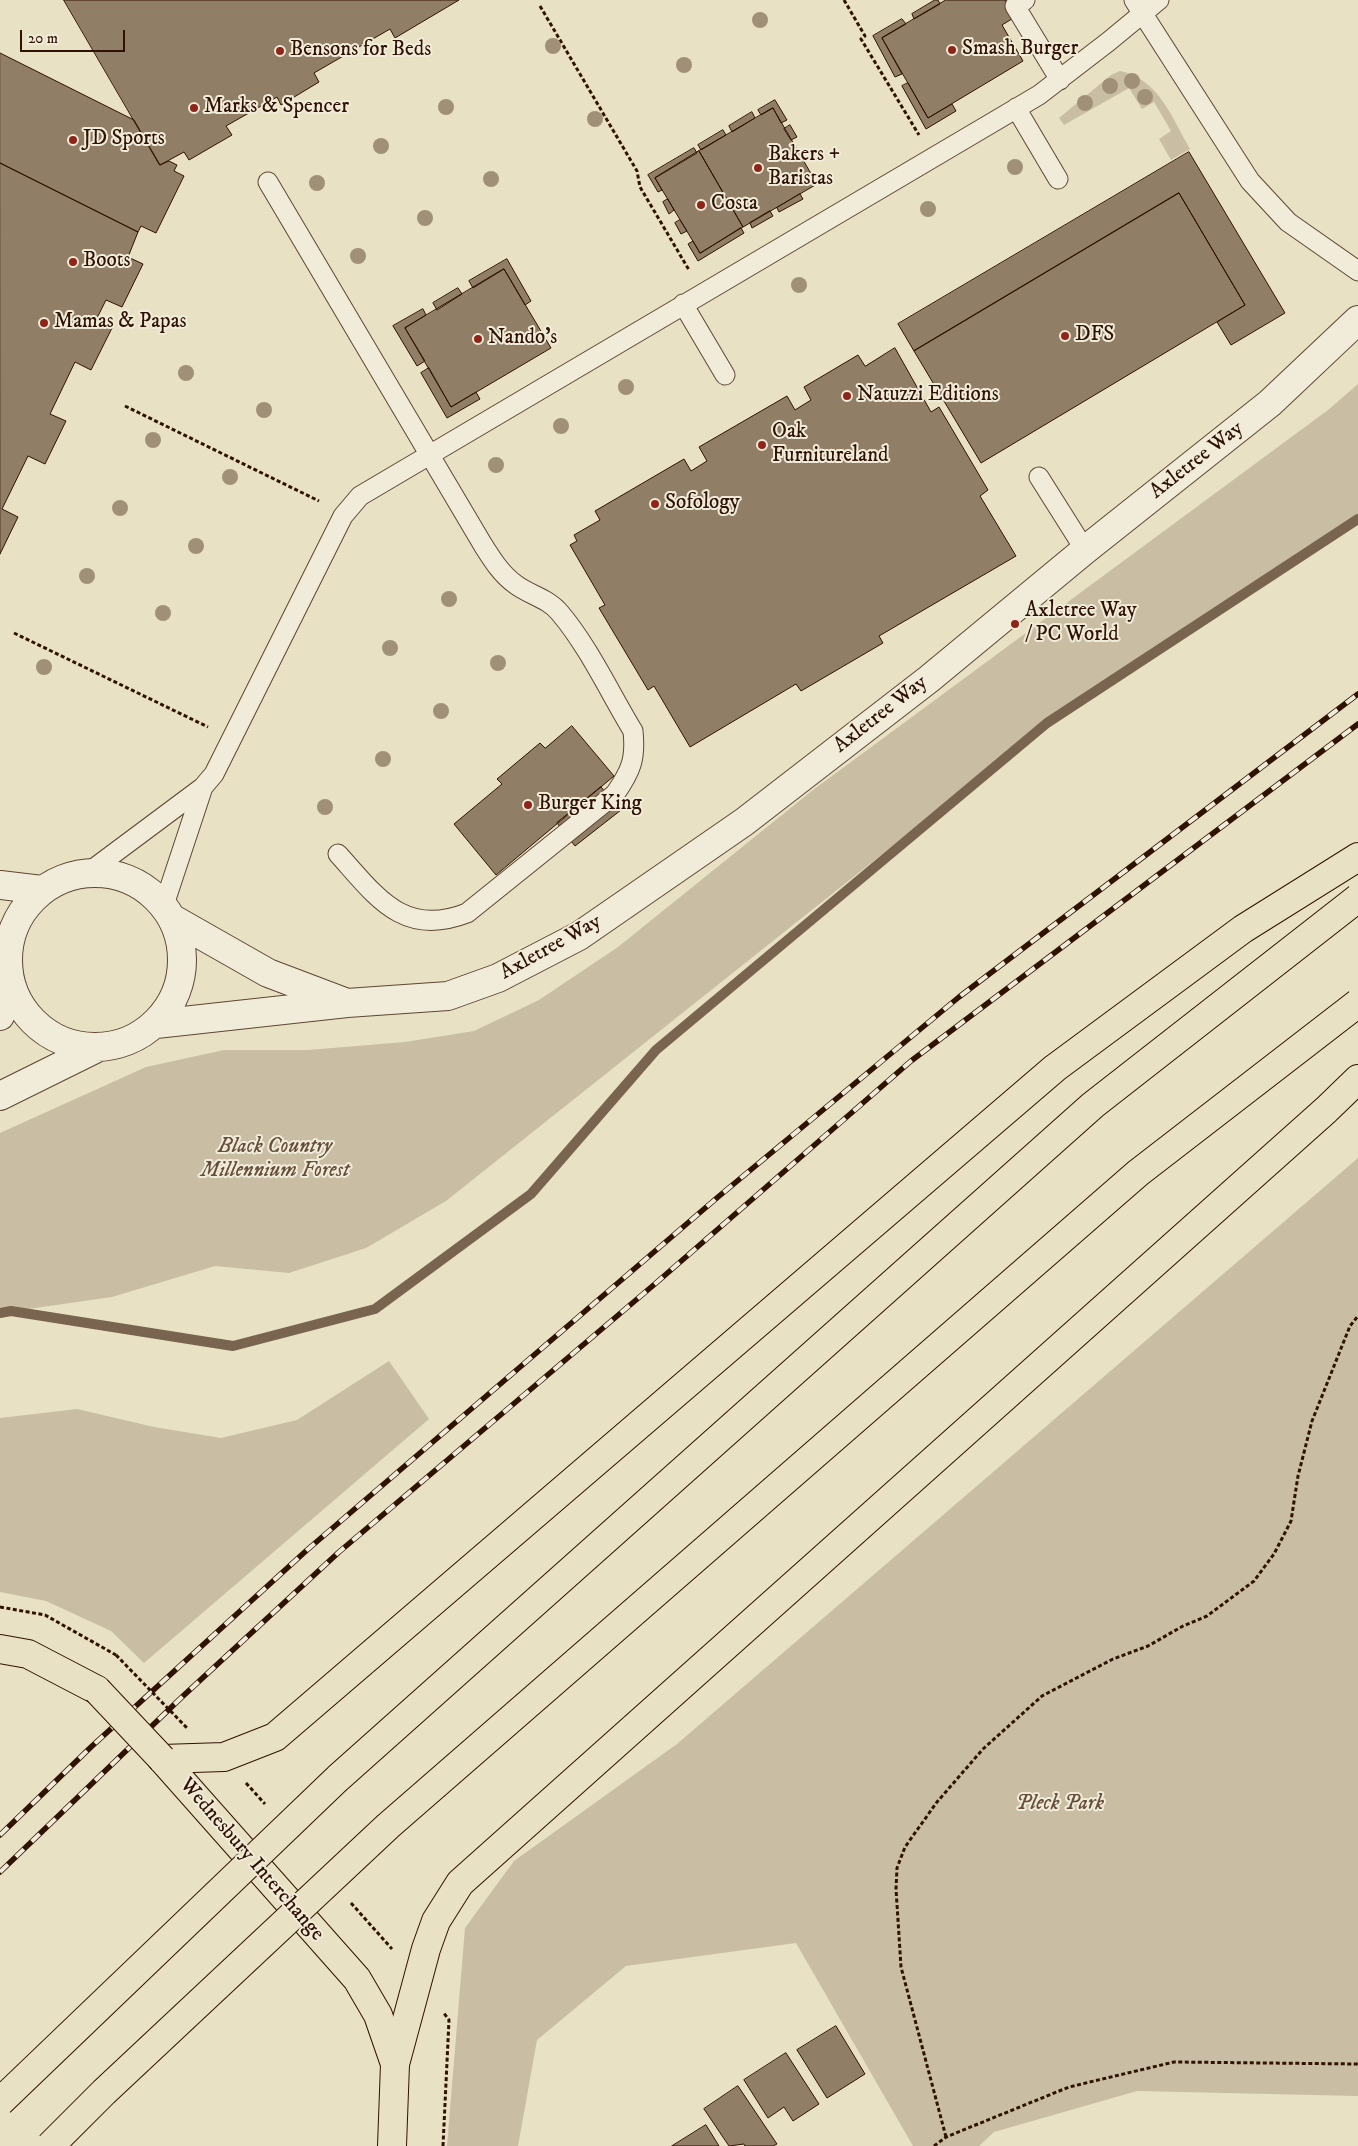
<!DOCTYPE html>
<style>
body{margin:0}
#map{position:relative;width:1358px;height:2146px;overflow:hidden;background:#e8e1c4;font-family:"IM FELL DW Pica",serif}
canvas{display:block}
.scale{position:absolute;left:20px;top:30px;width:105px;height:22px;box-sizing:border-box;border:2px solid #301202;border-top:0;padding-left:6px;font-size:15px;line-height:18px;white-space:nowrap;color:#301202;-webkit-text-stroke:4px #f0ecd9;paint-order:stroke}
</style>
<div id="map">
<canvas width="1358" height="2146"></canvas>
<div class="scale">20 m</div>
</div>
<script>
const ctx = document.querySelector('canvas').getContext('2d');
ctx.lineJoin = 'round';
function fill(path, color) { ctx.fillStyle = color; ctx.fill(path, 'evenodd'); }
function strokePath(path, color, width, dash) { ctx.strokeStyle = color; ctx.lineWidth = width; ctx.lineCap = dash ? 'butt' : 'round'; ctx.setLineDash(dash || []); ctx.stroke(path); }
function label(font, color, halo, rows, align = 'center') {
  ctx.font = font + ' "IM FELL DW Pica",serif'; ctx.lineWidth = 4; ctx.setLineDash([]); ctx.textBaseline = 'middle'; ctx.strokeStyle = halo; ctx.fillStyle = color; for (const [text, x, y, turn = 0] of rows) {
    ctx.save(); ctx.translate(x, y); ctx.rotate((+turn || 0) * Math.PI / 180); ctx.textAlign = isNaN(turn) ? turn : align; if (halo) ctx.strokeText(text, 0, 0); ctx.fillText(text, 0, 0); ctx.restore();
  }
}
fill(new Path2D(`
 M 1120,71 C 1159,79 1172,118 1190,149 L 1171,160 L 1159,139 L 1171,131 L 1154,102 L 1142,109 L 1129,88 L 1064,125 L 1059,118 L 1111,75 Z
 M 1358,384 L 1358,519 L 1047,723 L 446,1201 L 366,1248 L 289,1273 L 215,1266 L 112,1297 L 0,1313 L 0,1133 L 146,1067 L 224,1050 L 308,1050 L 405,1042 L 474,1031 L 539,1000 L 618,947 L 813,790 L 1328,410 Z
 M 1358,1158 L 1358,2096 L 1137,2091 L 994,2132 L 979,2146 L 913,2146 L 796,1943 L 626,1966 L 537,2040 L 518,2146 L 447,2146 L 465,1928 L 514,1861 L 677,1744 Z
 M 389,1361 L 429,1419 L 144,1663 L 111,1631 L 46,1601 L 0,1592 L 0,1418 L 77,1409 L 154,1427 L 221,1438 L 297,1420 Z`), '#c9bea3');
strokePath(new Path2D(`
 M 0,1313 L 11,1311 L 233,1346 L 375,1309 L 531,1194 L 656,1050 L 1047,723 L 1358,519`), '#79644f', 10);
const building = new Path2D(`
 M 64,0 L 459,0 L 395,38 L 390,29 L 314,73 L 319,82 L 281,105 L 277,97 L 226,126 L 232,135 L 189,160 L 184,152 L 160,165 Z
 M 935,0 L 938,0 L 940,4 L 914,19 L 912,14 Z
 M 946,0 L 1005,0 L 1015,17 L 1002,25 L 1023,61 L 928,118 L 882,38 Z
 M 902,19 L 906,24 L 882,38 L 902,74 L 895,77 L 873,36 Z
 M 0,53 L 134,120 L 160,165 L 169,161 L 177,165 L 174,171 L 184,176 L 156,233 L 141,226 L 138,232 L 0,163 Z
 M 908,83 L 928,118 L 952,104 L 956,111 L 926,129 L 902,86 Z
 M 775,100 L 787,120 L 781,123 L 773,108 L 761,115 L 758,110 Z
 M 773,108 L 817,184 L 743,227 L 699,151 Z
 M 752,112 L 755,118 L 732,132 L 729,126 Z
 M 790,125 L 797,137 L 791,140 L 784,129 Z
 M 723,130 L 726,135 L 701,150 L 698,145 Z
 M 694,148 L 697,153 L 655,178 L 662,190 L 658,192 L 648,175 Z
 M 699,151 L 743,227 L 700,253 L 655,178 Z
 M 1189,152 L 1285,313 L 1231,345 L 1217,322 L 1245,305 L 1179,193 L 914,351 L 898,324 Z
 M 0,163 L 138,232 L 128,257 L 143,264 L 122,307 L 106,300 L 96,320 L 112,328 L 91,370 L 75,362 L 50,414 L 66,421 L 45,464 L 28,456 L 2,509 L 18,517 L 0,554 Z
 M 1179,193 L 1245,305 L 981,463 L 914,351 Z
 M 800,194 L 803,199 L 779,212 L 777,208 Z
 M 668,199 L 674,210 L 669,214 L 663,202 Z
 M 770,211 L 773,216 L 752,228 L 750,223 Z
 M 680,220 L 687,231 L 681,234 L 675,223 Z
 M 741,228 L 744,233 L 698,261 L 688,244 L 693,241 L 700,253 Z
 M 507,259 L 531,301 L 525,305 L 504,269 L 473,288 L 469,281 Z
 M 504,269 L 551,348 L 451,407 L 405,328 Z
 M 458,288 L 462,294 L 437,310 L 433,303 Z
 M 423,309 L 426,315 L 405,328 L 425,361 L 417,366 L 393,326 Z
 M 895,348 L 931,412 L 939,407 L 988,490 L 980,496 L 1016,556 L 879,636 L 883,643 L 801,691 L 796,684 L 690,747 L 654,686 L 648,690 L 599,608 L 605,605 L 570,545 L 577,541 L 574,535 L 600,520 L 595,511 L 684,459 L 691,471 L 707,461 L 699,447 L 787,396 L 795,410 L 811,400 L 804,387 L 858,355 L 865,366 Z
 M 429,368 L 451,407 L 476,392 L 480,399 L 447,418 L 421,373 Z
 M 572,726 L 614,776 L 496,875 L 454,824 L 502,784 L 497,779 L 540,743 L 545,748 Z
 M 601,787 L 621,810 L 575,846 L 557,823 Z
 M 836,2026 L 865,2074 L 827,2098 L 797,2050 Z
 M 786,2053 L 819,2104 L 793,2121 L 784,2107 L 768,2118 L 744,2080 Z
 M 738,2086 L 777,2144 L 773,2146 L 745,2146 L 744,2144 L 729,2146 L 704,2109 Z
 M 706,2125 L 719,2146 L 672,2146 Z`);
fill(building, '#907e67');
strokePath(building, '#301202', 1);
const service = new Path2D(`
 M 1025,0 L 1015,6 L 1060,80
 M 1134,0 L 1250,181 L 1288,222 L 1358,271
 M 1016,108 L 1058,179
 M 268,182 L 483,545 C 492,559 501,574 515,584 C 529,595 548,598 560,613 C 588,646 610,693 633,731 C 636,759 631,771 615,794 L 467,913 C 403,938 376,896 338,854
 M 683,304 L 725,375
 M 1039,477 L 1085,550
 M 89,872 L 203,787 L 214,774 L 343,516 L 360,496 L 1039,95 L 1108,42 L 1159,0
 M 164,905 L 203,787`);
const tertiary = new Path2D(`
 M8 960a87 87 0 1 1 174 0a87 87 0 1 1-174 0Z
 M 0,885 L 42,890
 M 173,919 L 268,973 L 342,1001
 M 0,1016 L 12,987
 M 156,1024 L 347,1003 L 448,996 L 498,978 L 579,936 L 744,822 L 929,679 L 1085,550 L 1270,403 L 1358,320
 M 0,1096 L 97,1048`);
const trunk = new Path2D(`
 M 0,1649 L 28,1654 L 97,1690
 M 162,1759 L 357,1979 L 378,2015 L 395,2064 L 392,2146`);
const motorway = new Path2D(`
 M 162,1759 L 224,1757 L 275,1737 L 1055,1068 L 1243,929 L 1358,857
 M 395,2064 L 426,1949 L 436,1921 L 460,1883 L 1326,1110 L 1358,1079`);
strokePath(service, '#5e4632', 21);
strokePath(tertiary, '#5e4632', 30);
strokePath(trunk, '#301202', 30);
strokePath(motorway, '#301202', 30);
strokePath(new Path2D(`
 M 844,0 L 865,36 L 861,39 L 919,135
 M 540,6 L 637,171 L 640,187 L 689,270
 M 125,406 L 319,501
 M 14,633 L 208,727
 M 0,1607 L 45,1615 L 116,1655
 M 246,1783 L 265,1804
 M 351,1903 L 392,1949
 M 946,2137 L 901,1967 L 896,1889 L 897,1868 L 905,1847 L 937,1802 L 983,1749 L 1042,1696 L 1113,1659 L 1148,1646 L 1183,1626 L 1207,1616 L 1254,1581 L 1274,1554 L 1291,1521 L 1298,1476 L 1312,1421 L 1350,1326 L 1358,1316
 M 443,2146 L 449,2020 L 443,2012
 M 934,2146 L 946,2137 L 1069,2087 L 1174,2062 L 1358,2064`), '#301202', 3, [4, 2.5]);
strokePath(service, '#f0ecd9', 19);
strokePath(tertiary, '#f0ecd9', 28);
strokePath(trunk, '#e8e1c4', 28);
strokePath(motorway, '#e8e1c4', 28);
const rail = new Path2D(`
 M 0,1835 L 91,1747 L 307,1550 L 718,1197 L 959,997 L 1358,694
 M 0,1872 L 182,1697 L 339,1552 L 656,1283 L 911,1061 L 1358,724`);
strokePath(rail, '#301202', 5.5);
strokePath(rail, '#f0ecd9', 4, [11]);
const trunkBridge = new Path2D(`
 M 97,1690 L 162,1759`);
const motorwayBridge = new Path2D(`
 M 0,2102 L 338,1778 L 1093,1105 L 1358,898
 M 50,2146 L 104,2092 L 388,1826 L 1138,1173 L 1358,1003`);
strokePath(trunkBridge, '#301202', 30, []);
strokePath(motorwayBridge, '#301202', 30, []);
strokePath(new Path2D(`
 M 116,1655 L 187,1728`), '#301202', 3, [4, 2.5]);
strokePath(trunkBridge, '#e8e1c4', 28);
strokePath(motorwayBridge, '#e8e1c4', 28);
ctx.fillStyle = '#a09078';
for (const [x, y] of [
 [760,20],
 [553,46],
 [684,65],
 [1132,81],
 [1110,86],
 [1145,97],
 [1085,103],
 [446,107],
 [595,119],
 [381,146],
 [1015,167],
 [491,179],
 [317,183],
 [928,209],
 [425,218],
 [358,256],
 [799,285],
 [186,373],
 [626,387],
 [264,410],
 [561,426],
 [153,440],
 [496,465],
 [230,477],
 [120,508],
 [196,546],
 [87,576],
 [449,599],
 [163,613],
 [390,648],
 [498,663],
 [44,667],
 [441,711],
 [383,759],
 [325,807]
]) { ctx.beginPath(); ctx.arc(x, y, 8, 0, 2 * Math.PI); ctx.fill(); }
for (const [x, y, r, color] of [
 [952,50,5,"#8f2418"],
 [280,51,5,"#8f2418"],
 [194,108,5,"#8f2418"],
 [73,140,5,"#8f2418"],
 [758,168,5,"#8f2418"],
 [701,205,5,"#8f2418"],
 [73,262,5,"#8f2418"],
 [44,323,5,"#8f2418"],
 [1065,336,5,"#8f2418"],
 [478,339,5,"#8f2418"],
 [847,396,5,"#8f2418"],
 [762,445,5,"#8f2418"],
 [655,504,5,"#8f2418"],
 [1015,624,5,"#8f2418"],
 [528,805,5,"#8f2418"]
]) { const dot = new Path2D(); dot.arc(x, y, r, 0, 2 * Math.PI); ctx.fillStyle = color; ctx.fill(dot); strokePath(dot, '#f0ecd9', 2); }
label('21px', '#301202', '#f0ecd9', [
 ["Smash Burger",962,50],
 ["Bensons for Beds",290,51],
 ["Marks & Spencer",204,108],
 ["JD Sports",83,140],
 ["Bakers +",768,156],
 ["Baristas",768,180],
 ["Costa",711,205],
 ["Boots",83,262],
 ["Mamas & Papas",54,323],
 ["DFS",1075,336],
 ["Nando's",488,339],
 ["Natuzzi Editions",857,396],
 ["Oak",772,433],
 ["Furnitureland",772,457],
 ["Sofology",665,504],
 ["Axletree Way",1025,612],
 ["/ PC World",1025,636],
 ["Burger King",538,805]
], 'left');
label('21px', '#301202', '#f0ecd9', [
 ["Axletree Way",1197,461,-38],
 ["Axletree Way",881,715,-38],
 ["Axletree Way",551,948,-29],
 ["Wednesbury Interchange",251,1860,49]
]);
label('italic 21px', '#664e3a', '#f0ecd9', [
 ["Black Country",275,1148],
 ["Millennium Forest",275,1172],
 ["Pleck Park",1060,1805]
]);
</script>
